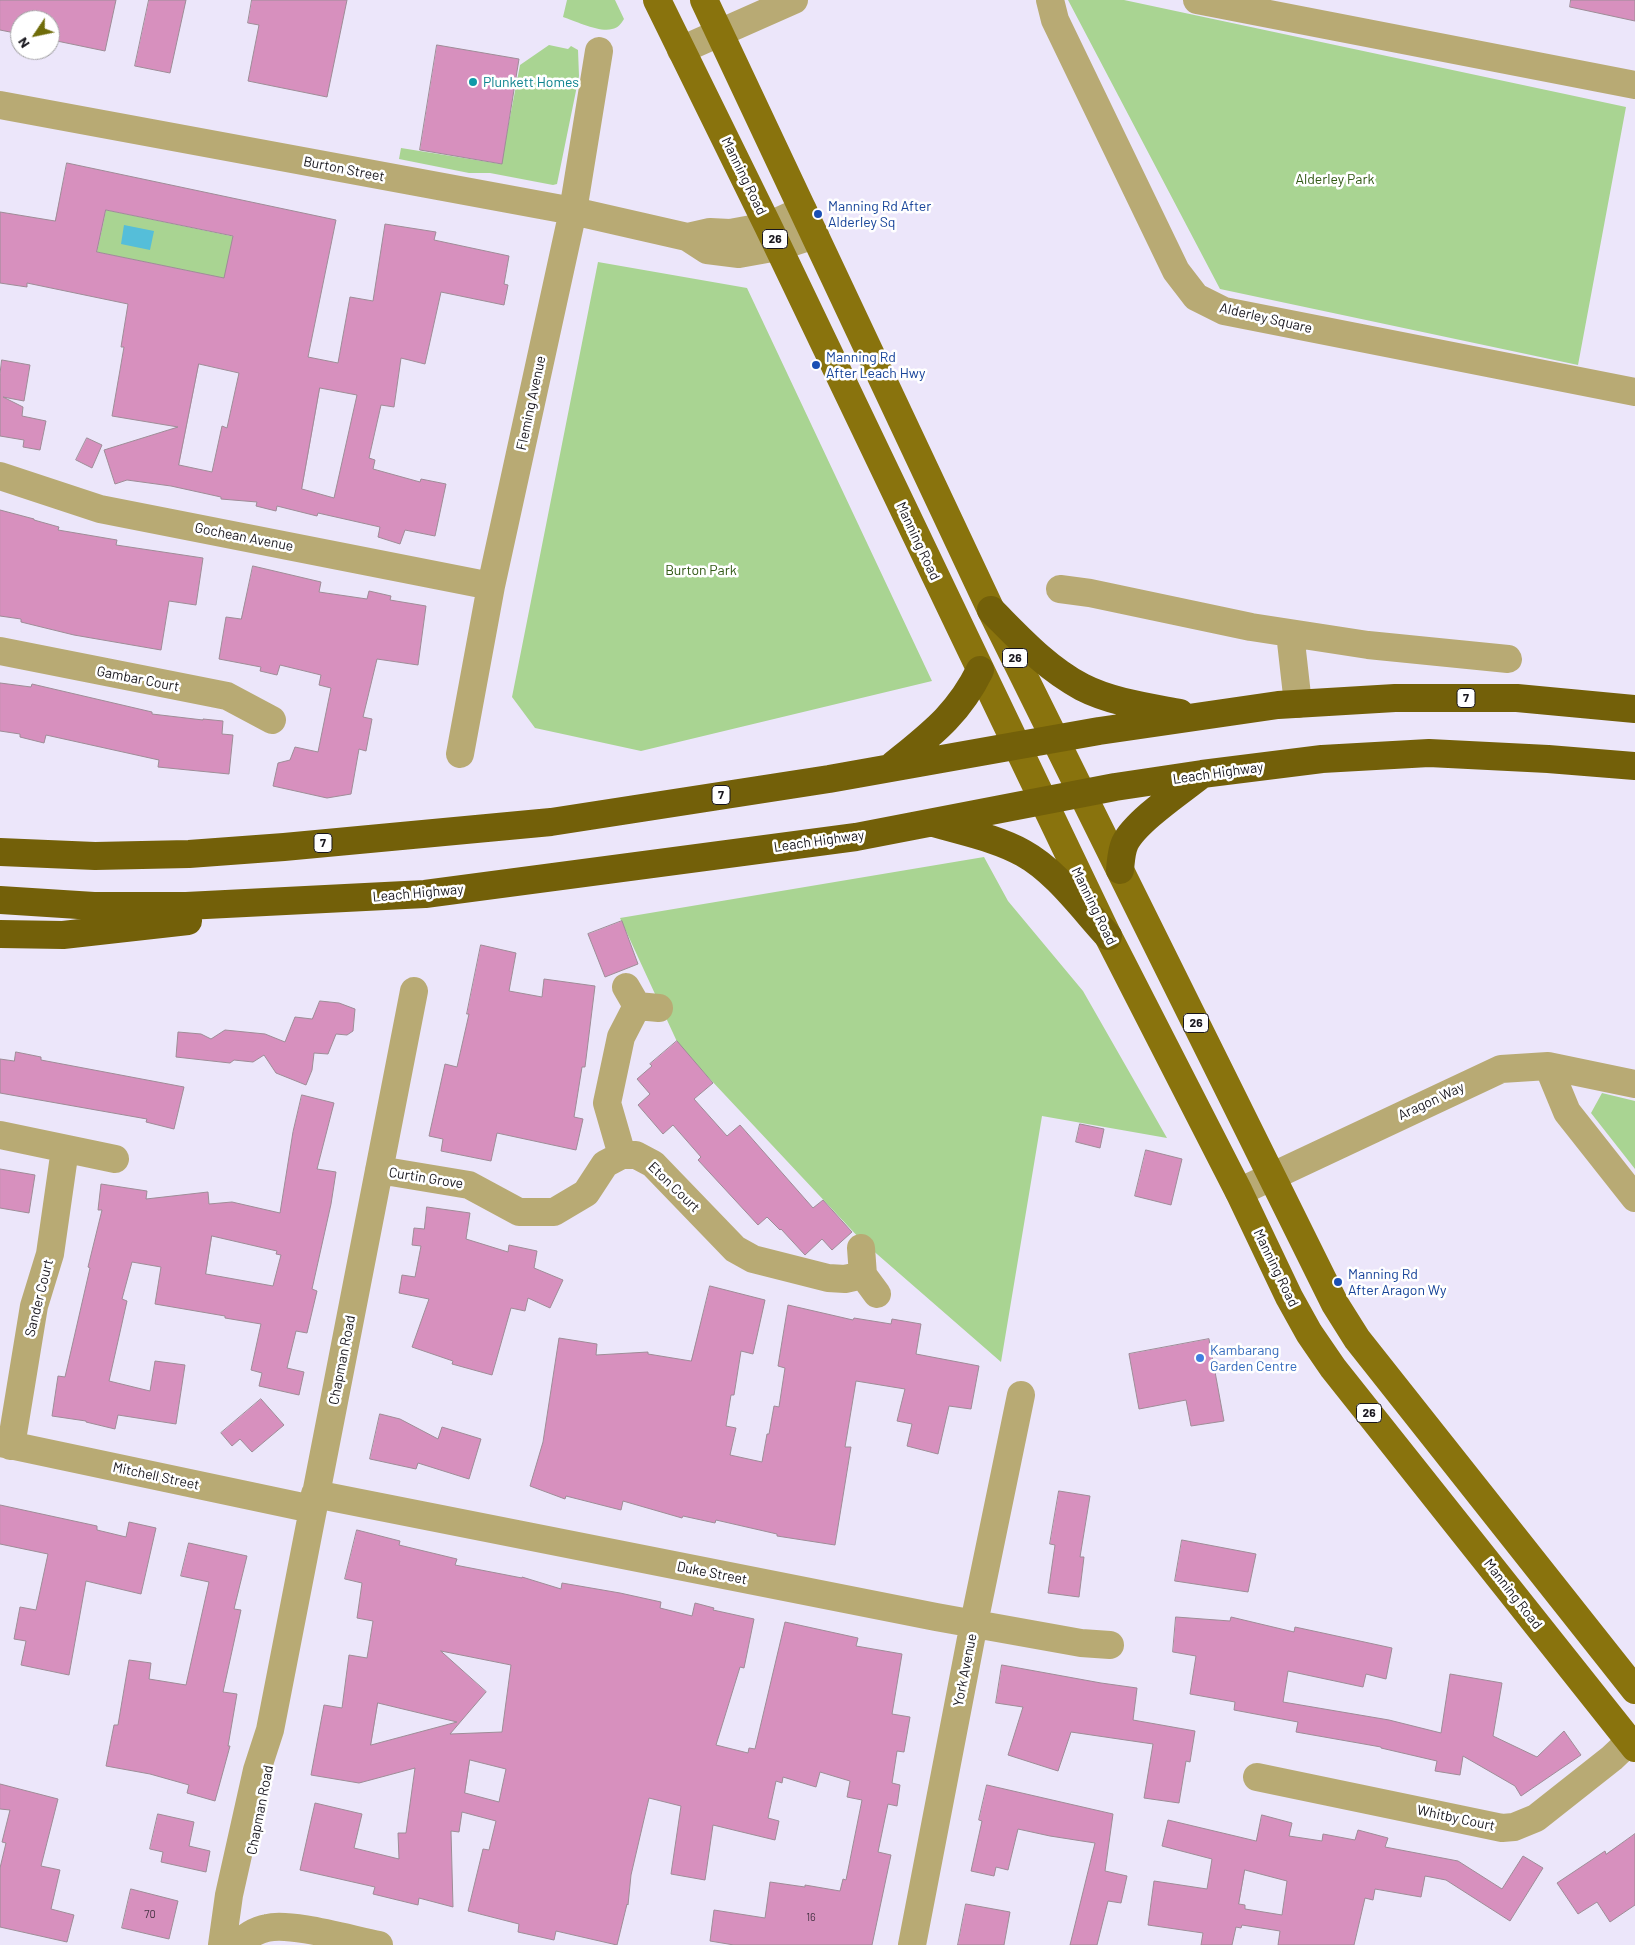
<!DOCTYPE html>
<style>
body{margin:0}
#map{position:relative;width:1635px;height:1945px;overflow:hidden;background:#ece6fa;font-family:Barlow,sans-serif}
canvas{display:block}
.north{position:absolute;left:10px;top:10px;width:50px;height:50px;box-sizing:border-box;background:#fff;border:1px solid #a3a2a5;border-radius:50%;rotate:236deg;font-size:14px;font-weight:700;line-height:20px;text-align:center;color:#18161d}
.north::after{content:'';display:block;margin:auto;width:18px;height:22px;background:#6f6c0a;clip-path:polygon(50% 0,100% 100%,50% 72%,0 100%)}
</style>
<div id="map">
<canvas width="1635" height="1945"></canvas>
<div class="north">N</div>
</div>
<script>
const ctx = document.querySelector('canvas').getContext('2d');
ctx.lineJoin = 'round';
function fill(path, color) { ctx.fillStyle = color; ctx.fill(path, 'evenodd'); }
function strokePath(path, color, width, dash) { ctx.strokeStyle = color; ctx.lineWidth = width; ctx.lineCap = dash ? 'butt' : 'round'; ctx.setLineDash(dash || []); ctx.stroke(path); }
function label(font, color, halo, rows, align = 'center') {
  ctx.font = font + ' Barlow,sans-serif'; ctx.lineWidth = 5; ctx.setLineDash([]); ctx.textBaseline = 'middle'; ctx.strokeStyle = halo; ctx.fillStyle = color; for (const [text, x, y, turn = 0] of rows) {
    ctx.save(); ctx.translate(x, y); ctx.rotate((+turn || 0) * Math.PI / 180); ctx.textAlign = isNaN(turn) ? turn : align; if (halo) ctx.strokeText(text, 0, 0); ctx.fillText(text, 0, 0); ctx.restore();
  }
}
fill(new Path2D(`
 M 567,0 L 615,0 L 624,19 C 621,24 618,28 612,29 C 601,33 575,21 563,17 Z
 M 1068,0 L 1124,0 L 1626,107 L 1578,365 L 1220,289 Z
 M 549,45 L 568,49 L 571,46 L 578,50 L 579,76 L 557,184 L 553,185 L 490,173 L 469,173 L 399,159 L 401,148 L 501,164 L 520,65 Z
 M 106,210 L 279,246 L 271,288 L 97,252 Z
 M 598,262 L 747,288 L 932,681 L 641,751 L 535,728 L 512,697 Z
 M 984,857 L 1008,901 L 1083,991 L 1167,1138 L 1042,1116 L 1001,1362 L 862,1241 L 679,1046 L 620,918 Z
 M 1602,1093 L 1635,1101 L 1635,1169 L 1591,1113 Z`), '#a9d492');
fill(new Path2D(`
 M 124,225 L 154,231 L 150,250 L 121,244 Z`), '#55bed9');
const building = new Path2D(`
 M 0,0 L 116,0 L 105,51 L 52,40 L 53,38 L 50,37 L 50,20 L 20,20 L 20,34 L 0,30 Z
 M 149,0 L 186,0 L 170,73 L 135,66 Z
 M 252,0 L 347,0 L 327,97 L 248,81 L 259,25 L 248,23 Z
 M 1571,0 L 1635,0 L 1635,21 L 1570,7 Z
 M 437,45 L 519,59 L 502,164 L 420,150 Z
 M 67,163 L 336,220 L 308,357 L 338,363 L 350,297 L 373,301 L 385,224 L 436,232 L 434,240 L 509,256 L 504,284 L 508,285 L 504,305 L 441,292 L 425,364 L 401,358 L 394,407 L 381,405 L 369,458 L 375,460 L 373,469 L 420,482 L 421,479 L 446,484 L 435,536 L 405,530 L 400,544 L 378,537 L 380,527 L 318,513 L 317,516 L 277,506 L 276,511 L 256,506 L 257,502 L 221,499 L 221,497 L 171,486 L 127,480 L 115,484 L 104,450 L 178,427 L 112,416 L 124,347 L 121,347 L 128,304 L 27,283 L 27,287 L 0,283 L 0,212 L 55,221 ZM 106,210 L 233,236 L 224,278 L 97,252 ZM 199,364 L 239,373 L 227,428 L 222,426 L 212,472 L 179,465 ZM 320,388 L 357,395 L 334,498 L 302,489 Z
 M 2,360 L 30,365 L 24,401 L 3,397 L 23,407 L 22,416 L 46,421 L 40,450 L 23,447 L 24,440 L 0,436 L 0,374 Z
 M 87,438 L 102,445 L 92,468 L 76,460 Z
 M 0,510 L 34,519 L 34,520 L 59,527 L 58,530 L 117,540 L 116,545 L 203,558 L 196,605 L 169,601 L 161,650 L 74,635 L 21,622 L 21,619 L 0,616 Z
 M 253,566 L 321,582 L 319,592 L 367,599 L 369,591 L 391,596 L 390,600 L 426,606 L 418,665 L 377,659 L 363,717 L 372,719 L 366,751 L 359,749 L 351,794 L 327,798 L 273,786 L 278,763 L 290,760 L 295,747 L 318,752 L 331,688 L 319,685 L 321,675 L 280,665 L 277,675 L 260,671 L 261,667 L 219,659 L 226,617 L 241,619 Z
 M 0,683 L 31,687 L 32,684 L 152,712 L 152,714 L 203,720 L 203,719 L 223,721 L 222,734 L 233,735 L 229,774 L 158,767 L 159,760 L 46,735 L 44,743 L 20,737 L 20,734 L 0,731 Z
 M 622,921 L 638,964 L 605,977 L 588,934 Z
 M 481,945 L 516,953 L 509,991 L 542,997 L 544,979 L 595,986 L 585,1067 L 582,1067 L 574,1117 L 583,1119 L 576,1150 L 497,1133 L 491,1161 L 441,1151 L 443,1139 L 429,1136 L 445,1064 L 457,1067 L 469,1014 L 467,1014 Z
 M 320,1001 L 339,1003 L 355,1009 L 353,1031 L 347,1035 L 336,1034 L 328,1054 L 314,1053 L 312,1070 L 306,1085 L 276,1073 L 264,1055 L 253,1062 L 234,1060 L 230,1063 L 176,1057 L 178,1032 L 201,1034 L 211,1039 L 225,1030 L 265,1034 L 285,1042 L 295,1017 L 312,1019 Z
 M 677,1041 L 713,1083 L 694,1099 L 727,1136 L 740,1125 L 813,1208 L 823,1200 L 852,1232 L 832,1250 L 822,1239 L 805,1255 L 781,1229 L 780,1230 L 767,1217 L 758,1225 L 698,1160 L 701,1157 L 673,1125 L 663,1134 L 638,1105 L 650,1094 L 637,1079 L 652,1066 L 650,1064 Z
 M 16,1052 L 41,1057 L 41,1060 L 184,1087 L 174,1129 L 146,1122 L 147,1119 L 0,1093 L 0,1059 L 14,1061 Z
 M 302,1095 L 334,1103 L 317,1169 L 336,1172 L 331,1204 L 312,1289 L 317,1291 L 307,1333 L 296,1331 L 287,1368 L 304,1372 L 299,1395 L 259,1386 L 262,1373 L 251,1370 L 261,1324 L 225,1318 L 225,1316 L 155,1304 L 161,1267 L 132,1262 L 122,1299 L 127,1301 L 109,1381 L 150,1391 L 155,1361 L 185,1365 L 176,1424 L 118,1415 L 115,1429 L 86,1422 L 86,1421 L 52,1416 L 58,1376 L 65,1377 L 90,1268 L 88,1267 L 102,1210 L 98,1210 L 101,1184 L 147,1191 L 146,1199 L 208,1192 L 209,1204 L 232,1202 L 280,1213 L 293,1132 ZM 212,1236 L 277,1251 L 276,1254 L 281,1255 L 273,1286 L 206,1274 Z
 M 1080,1124 L 1104,1129 L 1100,1148 L 1076,1142 Z
 M 1146,1150 L 1182,1159 L 1171,1205 L 1135,1196 Z
 M 0,1169 L 35,1175 L 29,1213 L 0,1208 Z
 M 427,1207 L 470,1213 L 466,1239 L 508,1252 L 509,1245 L 537,1251 L 534,1268 L 563,1280 L 550,1308 L 528,1298 L 525,1311 L 511,1308 L 492,1375 L 452,1364 L 453,1361 L 412,1347 L 429,1299 L 399,1293 L 402,1275 L 415,1277 L 421,1246 L 412,1245 L 414,1228 L 424,1229 Z
 M 710,1286 L 765,1300 L 753,1354 L 741,1351 L 734,1395 L 731,1395 L 726,1426 L 736,1428 L 730,1455 L 762,1462 L 767,1434 L 769,1434 L 774,1406 L 779,1407 L 785,1368 L 778,1366 L 788,1305 L 853,1320 L 854,1318 L 891,1324 L 892,1319 L 921,1324 L 916,1354 L 979,1366 L 971,1409 L 949,1406 L 938,1454 L 907,1446 L 912,1424 L 897,1421 L 905,1389 L 856,1381 L 845,1447 L 851,1447 L 835,1545 L 777,1536 L 777,1534 L 716,1520 L 715,1523 L 683,1516 L 682,1518 L 623,1501 L 621,1510 L 566,1496 L 565,1499 L 530,1486 L 543,1442 L 559,1338 L 597,1344 L 596,1355 L 648,1352 L 648,1354 L 691,1361 Z
 M 1209,1339 L 1224,1421 L 1191,1426 L 1186,1400 L 1139,1409 L 1129,1354 Z
 M 261,1399 L 284,1425 L 252,1452 L 240,1439 L 232,1446 L 221,1433 Z
 M 380,1414 L 400,1419 L 438,1439 L 442,1427 L 481,1439 L 469,1479 L 418,1463 L 416,1469 L 370,1459 Z
 M 1059,1491 L 1090,1496 L 1080,1557 L 1084,1557 L 1079,1597 L 1048,1593 L 1055,1545 L 1050,1544 Z
 M 0,1505 L 97,1526 L 97,1530 L 126,1537 L 129,1522 L 156,1528 L 141,1594 L 86,1581 L 69,1675 L 21,1665 L 26,1641 L 14,1639 L 20,1607 L 36,1610 L 48,1554 L 0,1544 Z
 M 357,1530 L 400,1541 L 399,1545 L 457,1559 L 455,1565 L 522,1578 L 522,1577 L 561,1589 L 562,1583 L 620,1593 L 661,1602 L 660,1608 L 692,1616 L 695,1603 L 714,1608 L 713,1610 L 754,1619 L 744,1668 L 740,1667 L 716,1745 L 748,1753 L 749,1748 L 755,1749 L 785,1622 L 858,1638 L 856,1646 L 902,1654 L 892,1714 L 910,1717 L 904,1752 L 897,1751 L 892,1783 L 900,1785 L 897,1806 L 888,1804 L 878,1852 L 891,1855 L 872,1945 L 734,1945 L 710,1941 L 714,1910 L 765,1918 L 770,1882 L 805,1887 L 805,1885 L 840,1891 L 843,1879 L 846,1880 L 862,1800 L 847,1797 L 850,1781 L 820,1772 L 816,1787 L 783,1777 L 782,1783 L 776,1781 L 768,1818 L 779,1821 L 775,1840 L 713,1825 L 705,1880 L 671,1874 L 681,1806 L 649,1798 L 631,1875 L 628,1905 L 627,1904 L 617,1945 L 556,1931 L 554,1940 L 518,1932 L 519,1924 L 468,1911 L 483,1849 L 489,1850 L 496,1821 L 462,1812 L 459,1832 L 451,1831 L 453,1907 L 419,1898 L 418,1905 L 373,1894 L 375,1887 L 300,1870 L 315,1803 L 362,1814 L 354,1848 L 399,1859 L 398,1833 L 406,1833 L 415,1768 L 359,1783 L 311,1775 L 324,1705 L 342,1708 L 349,1655 L 367,1658 L 373,1621 L 357,1618 L 362,1583 L 345,1579 ZM 441,1651 L 511,1665 L 502,1732 L 450,1734 L 486,1692 ZM 378,1703 L 457,1722 L 371,1745 ZM 470,1760 L 506,1769 L 499,1802 L 465,1793 Z
 M 1182,1540 L 1256,1554 L 1248,1592 L 1175,1581 Z
 M 189,1543 L 247,1556 L 234,1609 L 241,1610 L 223,1692 L 237,1694 L 228,1746 L 230,1746 L 215,1801 L 187,1793 L 189,1785 L 150,1774 L 106,1766 L 114,1725 L 118,1725 L 129,1660 L 151,1663 L 149,1679 L 186,1685 L 209,1582 L 181,1576 Z
 M 1176,1617 L 1230,1621 L 1231,1617 L 1294,1632 L 1295,1627 L 1392,1648 L 1386,1679 L 1366,1674 L 1363,1687 L 1288,1671 L 1283,1702 L 1389,1720 L 1441,1733 L 1450,1674 L 1502,1683 L 1493,1736 L 1537,1757 L 1564,1731 L 1581,1755 L 1521,1796 L 1515,1786 L 1463,1756 L 1460,1775 L 1435,1771 L 1437,1761 L 1381,1748 L 1381,1747 L 1296,1732 L 1298,1722 L 1234,1710 L 1235,1702 L 1190,1694 L 1196,1656 L 1173,1652 Z
 M 1002,1665 L 1101,1683 L 1137,1688 L 1133,1720 L 1195,1731 L 1190,1762 L 1186,1761 L 1179,1803 L 1144,1798 L 1153,1744 L 1071,1732 L 1058,1771 L 1008,1755 L 1023,1707 L 996,1703 Z
 M 0,1784 L 58,1799 L 41,1866 L 60,1870 L 51,1909 L 74,1915 L 67,1942 L 0,1927 L 0,1868 L 6,1843 L 2,1842 L 10,1810 L 0,1809 Z
 M 987,1785 L 1113,1814 L 1105,1871 L 1127,1876 L 1121,1903 L 1108,1901 L 1097,1945 L 1070,1945 L 1095,1843 L 1050,1836 L 1018,1829 L 1008,1870 L 996,1867 L 994,1876 L 971,1871 L 982,1821 L 979,1820 Z
 M 158,1814 L 194,1822 L 189,1846 L 210,1851 L 206,1872 L 161,1862 L 163,1852 L 150,1849 Z
 M 1262,1815 L 1292,1823 L 1289,1836 L 1322,1841 L 1323,1834 L 1355,1840 L 1358,1830 L 1388,1838 L 1385,1847 L 1458,1861 L 1502,1889 L 1523,1856 L 1543,1868 L 1510,1921 L 1446,1880 L 1425,1876 L 1421,1897 L 1375,1889 L 1373,1900 L 1365,1898 L 1354,1945 L 1278,1945 L 1280,1931 L 1242,1925 L 1241,1928 L 1236,1927 L 1232,1945 L 1201,1945 L 1203,1933 L 1148,1925 L 1154,1881 L 1207,1889 L 1212,1859 L 1162,1846 L 1168,1820 L 1256,1841 ZM 1245,1870 L 1287,1881 L 1282,1915 L 1245,1909 L 1245,1905 L 1239,1904 Z
 M 1635,1834 L 1635,1905 L 1610,1922 L 1597,1902 L 1578,1914 L 1557,1883 L 1605,1851 L 1606,1854 Z
 M 131,1889 L 178,1901 L 169,1939 L 122,1928 Z
 M 966,1904 L 1010,1912 L 1004,1945 L 958,1945 Z`);
fill(building, '#d790be');
strokePath(building, '#9e8c97', 1);
strokePath(new Path2D(`
 M 1050,0 L 1055,20 L 1176,271 L 1196,297 L 1224,311 L 1635,392
 M 1197,0 L 1635,85
 M 681,50 L 794,0
 M 0,105 L 573,211 L 687,237 L 707,250 L 739,254 L 778,247 L 815,235
 M 688,237 L 710,232 L 730,233 L 768,226 L 803,210
 M 0,476 L 100,509 L 491,586
 M 1060,589 L 1090,593 L 1251,627 L 1368,645 L 1508,659
 M 1290,633 L 1298,704
 M 0,651 L 227,696 L 272,720
 M 460,754 L 491,586 L 573,211 L 599,51
 M 626,987 L 637,1006 L 659,1008
 M 1548,1066 L 1567,1112 L 1635,1198
 M 0,1135 L 115,1159
 M 622,1155 L 607,1103 L 621,1037 L 637,1006
 M 379,1170 L 469,1185 L 519,1212 L 554,1212 L 586,1193 L 605,1164 L 622,1155 L 636,1155 L 653,1164 L 735,1249 L 753,1259 L 828,1278 L 845,1279 L 863,1275
 M 1239,1192 L 1501,1069 L 1548,1066 L 1635,1084
 M 861,1248 L 863,1275 L 877,1294
 M 0,1443 L 312,1509
 M 11,1446 L 34,1306 L 50,1254 L 65,1149
 M 315,1494 L 936,1617 L 1081,1643 L 1110,1645
 M 1257,1777 L 1502,1828 L 1514,1827 L 1536,1818 L 1612,1758 L 1630,1741
 M 222,1945 L 229,1895 L 257,1770 L 270,1730 L 414,991
 M 237,1945 C 246,1937 255,1930 267,1928 C 291,1922 352,1940 379,1945
 M 912,1945 L 974,1623 L 1021,1395`), '#b8aa74', 28);
strokePath(new Path2D(`
 M 657,0 L 768,226 L 1108,936 L 1239,1192 L 1289,1297 L 1309,1333 L 1333,1368 L 1635,1748
 M 704,0 L 991,610 L 1335,1304 L 1357,1339 L 1635,1690`), '#89730d', 28);
strokePath(new Path2D(`
 M 991,610 C 1019,638 1046,668 1082,687 C 1111,702 1148,707 1180,713
 M 892,766 C 930,735 958,715 980,670
 M 934,823 C 964,832 996,838 1023,853 C 1056,871 1083,909 1108,936
 M 0,852 L 95,856 L 189,854 L 284,847 L 551,822 L 829,779 L 1099,731 L 1278,705 L 1395,698 L 1517,698 L 1635,709
 M 1120,870 C 1121,861 1121,852 1125,843 C 1136,821 1181,791 1201,775
 M 0,900 L 94,906 L 186,906 L 425,894 L 856,837 L 1115,787 L 1202,774 L 1322,759 L 1429,753 L 1548,759 L 1635,766
 M 0,934 L 63,935 L 188,921`), '#736009', 28);
for (const [x, y, r, color] of [
 [473,82,5,"#0f9aa8"],
 [818,214,5,"#1a4fb4"],
 [816,365,5,"#1a4fb4"],
 [1338,1282,5,"#1a4fb4"],
 [1200,1358,5,"#3f7fe0"]
]) { const dot = new Path2D(); dot.arc(x, y, r, 0, 2 * Math.PI); ctx.fillStyle = color; ctx.fill(dot); strokePath(dot, '#fff', 2); }
label('11px', '#483445', null, [
 ["70",150,1914],
 ["16",811,1917]
]);
for (const [x, y, w] of [
 [775,239,25],
 [1015,658,25],
 [1466,698,18],
 [721,795,18],
 [323,843,18],
 [1196,1023,25],
 [1369,1413,25]
]) { const box = new Path2D(); box.roundRect(x - w / 2, y - 9.5, w, 19, 4); ctx.fillStyle = '#fff'; ctx.fill(box); strokePath(box, '#18161d', 1); }
label('bold 12px', '#18161d', null, [
 ["26",775,239],
 ["26",1015,658],
 ["7",1466,698],
 ["7",721,795],
 ["7",323,843],
 ["26",1196,1023],
 ["26",1369,1413]
]);
label('14px', '#0d838f', '#fff', [
 ["Plunkett Homes",483,82]
], 'left');
label('14px', '#18161d', '#fff', [
 ["Burton Street",344,169,11],
 ["Manning Road",744,176,64],
 ["Alderley Square",1266,318,13],
 ["Fleming Avenue",531,403,-78],
 ["Gochean Avenue",244,537,11],
 ["Manning Road",918,541,65],
 ["Gambar Court",138,679,11],
 ["Leach Highway",1218,773,-8],
 ["Leach Highway",819,841,-8],
 ["Leach Highway",418,893,-5],
 ["Manning Road",1094,906,64],
 ["Aragon Way",1431,1101,-25],
 ["Curtin Grove",426,1178,9],
 ["Eton Court",674,1187,44],
 ["Manning Road",1276,1268,64],
 ["Sander Court",39,1298,-76],
 ["Chapman Road",342,1360,-79],
 ["Mitchell Street",156,1476,12],
 ["Duke Street",712,1573,11],
 ["Manning Road",1513,1594,52],
 ["York Avenue",965,1670,-79],
 ["Chapman Road",260,1810,-79],
 ["Whitby Court",1456,1818,12]
]);
label('14px', '#315814', '#fff', [
 ["Alderley Park",1335,179],
 ["Burton Park",701,570]
]);
label('14px', '#164399', '#fff', [
 ["Manning Rd After",828,206],
 ["Alderley Sq",828,222],
 ["Manning Rd",826,357],
 ["After Leach Hwy",826,373],
 ["Manning Rd",1348,1274],
 ["After Aragon Wy",1348,1290]
], 'left');
label('14px', '#366cbe', '#fff', [
 ["Kambarang",1210,1350],
 ["Garden Centre",1210,1366]
], 'left');
</script>
